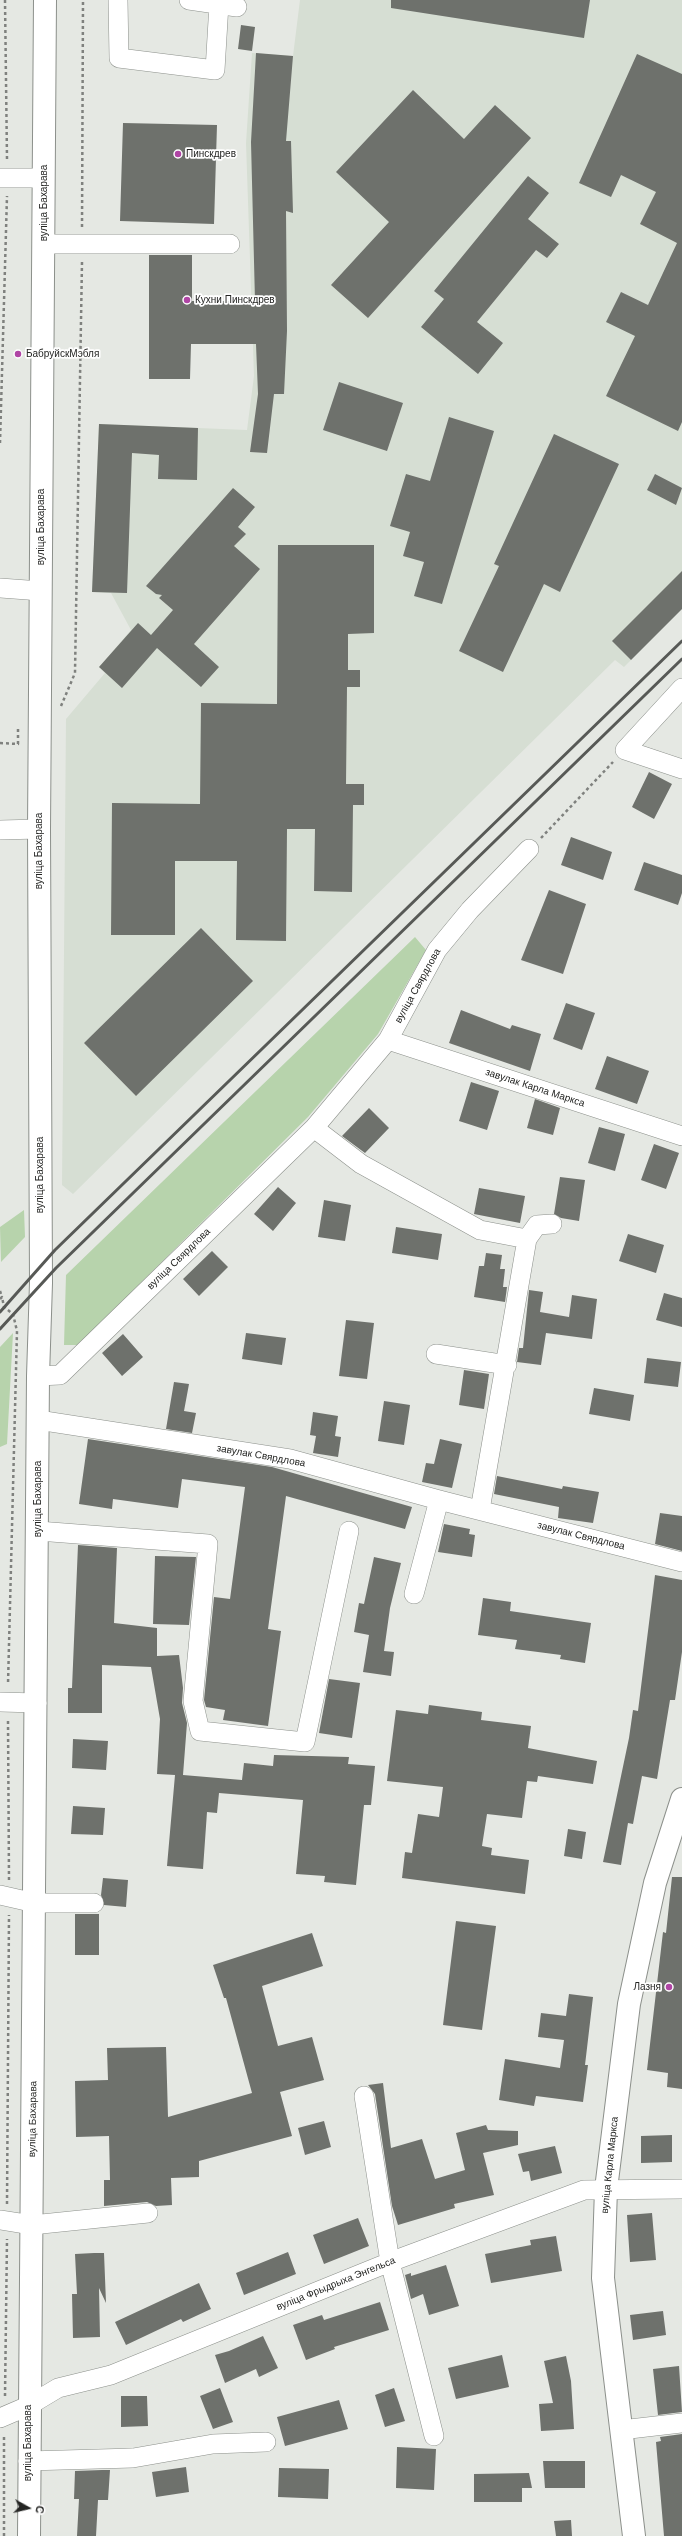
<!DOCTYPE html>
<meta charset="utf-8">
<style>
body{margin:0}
#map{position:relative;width:682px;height:2536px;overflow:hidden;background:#e5e8e3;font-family:Arial,sans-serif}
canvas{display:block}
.north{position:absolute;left:8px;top:2488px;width:40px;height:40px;-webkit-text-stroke:3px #fff;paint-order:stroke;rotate:98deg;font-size:11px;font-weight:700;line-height:16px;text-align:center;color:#242523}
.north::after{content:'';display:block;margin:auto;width:14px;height:18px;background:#242523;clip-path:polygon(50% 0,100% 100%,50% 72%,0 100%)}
</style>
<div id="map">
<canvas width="682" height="2536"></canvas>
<div class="north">С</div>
</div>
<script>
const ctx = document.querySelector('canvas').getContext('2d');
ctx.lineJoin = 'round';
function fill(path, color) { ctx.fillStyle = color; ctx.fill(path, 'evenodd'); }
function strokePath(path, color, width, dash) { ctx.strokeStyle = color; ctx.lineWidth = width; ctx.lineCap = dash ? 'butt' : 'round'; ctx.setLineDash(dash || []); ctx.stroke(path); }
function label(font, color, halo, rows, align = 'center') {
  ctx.font = font + ' Arial,sans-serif'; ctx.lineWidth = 3.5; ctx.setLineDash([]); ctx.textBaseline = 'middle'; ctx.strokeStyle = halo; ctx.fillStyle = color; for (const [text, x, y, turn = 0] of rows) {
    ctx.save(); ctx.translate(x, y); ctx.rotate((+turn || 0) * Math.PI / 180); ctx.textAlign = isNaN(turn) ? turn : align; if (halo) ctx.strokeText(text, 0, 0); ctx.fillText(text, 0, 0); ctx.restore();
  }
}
fill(new Path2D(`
 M 300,0 L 682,0 L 682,609 L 624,667 L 615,660 L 73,1194 L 62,1185 L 66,719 L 105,673 L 99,667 L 131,630 L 111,593 L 92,592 L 99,424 L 247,430 L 254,376 L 246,143 L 252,53 L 293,56 Z`), '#d6ded3');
fill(new Path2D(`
 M 415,937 L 426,950 L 378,1034 L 308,1117 L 78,1345 L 64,1345 L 66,1275 Z
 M 24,1210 L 25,1237 L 1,1262 L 0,1227 Z
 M 13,1333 L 7,1444 L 0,1447 L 0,1347 Z`), '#b7d3ac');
fill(new Path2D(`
 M 391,0 L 590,0 L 584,38 L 391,8 Z
 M 241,25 L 255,27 L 252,51 L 238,49 Z
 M 256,53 L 293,56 L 286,141 L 291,141 L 293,213 L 286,211 L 287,331 L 284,394 L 274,394 L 267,453 L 250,452 L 258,394 L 256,344 L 191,344 L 190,379 L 149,379 L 149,255 L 192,255 L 192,301 L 255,301 L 251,142 Z
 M 637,54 L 682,74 L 682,422 L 678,431 L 606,396 L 635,336 L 606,322 L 621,292 L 648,305 L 677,243 L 640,224 L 656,192 L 621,175 L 611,197 L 579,183 Z
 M 413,90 L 464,139 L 495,105 L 531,138 L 368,318 L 331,285 L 389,222 L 336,172 Z
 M 123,123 L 217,125 L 214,224 L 120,221 Z
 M 528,176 L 549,193 L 528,219 L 559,244 L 547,258 L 536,250 L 477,322 L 503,343 L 478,374 L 421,327 L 444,299 L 434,291 Z
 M 339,382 L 403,403 L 387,451 L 323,430 Z
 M 449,417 L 494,431 L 442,604 L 414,596 L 424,562 L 403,556 L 410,532 L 390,526 L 406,474 L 430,481 Z
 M 99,424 L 198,428 L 197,480 L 158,479 L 159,455 L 132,453 L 127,593 L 92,592 Z
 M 554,434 L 619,464 L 560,592 L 544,584 L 503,672 L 459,651 L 499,566 L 494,564 Z
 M 655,474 L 682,488 L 676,505 L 647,490 Z
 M 233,488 L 255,507 L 238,527 L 246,534 L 234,546 L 260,569 L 194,644 L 219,667 L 201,687 L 157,648 L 122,688 L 99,667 L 138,623 L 151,635 L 173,610 L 159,598 L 162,595 L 156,594 L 146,586 Z
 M 278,545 L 374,545 L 374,633 L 348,634 L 348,670 L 360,670 L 360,687 L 347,687 L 346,784 L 364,784 L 364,805 L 353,805 L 352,892 L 314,891 L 315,829 L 287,829 L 286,941 L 236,940 L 237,861 L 175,861 L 175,935 L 111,935 L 112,803 L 200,804 L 201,703 L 277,704 Z
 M 682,571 L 682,609 L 631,660 L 612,641 Z
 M 649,772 L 672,784 L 654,819 L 632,807 Z
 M 571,837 L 612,852 L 603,880 L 561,865 Z
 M 644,862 L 682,875 L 682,893 L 678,905 L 634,890 Z
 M 549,890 L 586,904 L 563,974 L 521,960 Z
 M 201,928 L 253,981 L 136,1096 L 84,1043 Z
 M 566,1003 L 595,1013 L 582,1050 L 553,1039 Z
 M 461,1010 L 510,1029 L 512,1025 L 541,1034 L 530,1071 L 449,1043 Z
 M 607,1056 L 649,1071 L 637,1104 L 595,1089 Z
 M 471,1082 L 499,1091 L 487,1130 L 459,1121 Z
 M 535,1099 L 560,1108 L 553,1135 L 527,1128 Z
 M 369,1108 L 389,1128 L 365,1153 L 342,1136 Z
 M 599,1127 L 625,1134 L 615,1171 L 588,1163 Z
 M 654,1144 L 679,1153 L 666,1189 L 641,1180 Z
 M 560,1177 L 585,1180 L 579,1221 L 561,1218 L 554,1214 Z
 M 278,1187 L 296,1203 L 273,1231 L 254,1214 Z
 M 479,1188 L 525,1196 L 520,1223 L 474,1214 Z
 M 324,1200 L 351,1205 L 345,1241 L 318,1237 Z
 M 396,1227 L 442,1234 L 438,1260 L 392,1253 Z
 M 628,1234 L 664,1245 L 656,1273 L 619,1261 Z
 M 212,1251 L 228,1267 L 199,1296 L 183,1279 Z
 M 486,1253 L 502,1255 L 500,1269 L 505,1269 L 503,1287 L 507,1287 L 505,1302 L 474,1297 L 479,1266 L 484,1266 Z
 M 529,1290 L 543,1292 L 540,1312 L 569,1317 L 572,1295 L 597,1299 L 592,1339 L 546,1333 L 541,1365 L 517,1362 L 519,1348 L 523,1348 Z
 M 664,1293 L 682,1298 L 682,1327 L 656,1320 Z
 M 346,1320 L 374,1323 L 367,1379 L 339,1376 Z
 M 246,1333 L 286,1338 L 282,1365 L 242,1359 Z
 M 123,1334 L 143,1357 L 122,1376 L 102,1353 Z
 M 647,1358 L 681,1362 L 678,1387 L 644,1383 Z
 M 464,1370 L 489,1374 L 484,1409 L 459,1405 Z
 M 174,1382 L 189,1384 L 184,1411 L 196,1413 L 192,1433 L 166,1429 Z
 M 594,1388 L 634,1395 L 630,1421 L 589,1414 Z
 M 384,1401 L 410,1405 L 404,1445 L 378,1441 Z
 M 313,1412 L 338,1416 L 335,1436 L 341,1437 L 338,1457 L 313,1453 L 316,1436 L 310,1435 Z
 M 88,1439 L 272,1467 L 412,1507 L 405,1529 L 286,1496 L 268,1629 L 281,1631 L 268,1726 L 223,1720 L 225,1710 L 206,1707 L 204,1700 L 214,1597 L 230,1599 L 245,1487 L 182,1479 L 178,1508 L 113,1499 L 112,1509 L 79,1504 Z
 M 440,1439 L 462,1444 L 452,1488 L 422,1482 L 426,1463 L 434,1464 Z
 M 497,1476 L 562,1489 L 563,1486 L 599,1492 L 593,1523 L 558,1518 L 559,1507 L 494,1494 Z
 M 660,1513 L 682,1516 L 682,1551 L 655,1544 Z
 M 444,1524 L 470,1529 L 469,1534 L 475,1535 L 472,1557 L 438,1552 Z
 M 78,1545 L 117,1548 L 114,1623 L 157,1628 L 157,1656 L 179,1655 L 183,1688 L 182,1703 L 187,1723 L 183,1775 L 242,1780 L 244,1763 L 273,1766 L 274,1755 L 349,1757 L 348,1764 L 375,1766 L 371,1805 L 364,1805 L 356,1885 L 324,1882 L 325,1876 L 296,1874 L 303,1800 L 219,1793 L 217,1813 L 207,1812 L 203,1869 L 167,1866 L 175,1775 L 157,1774 L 160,1719 L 151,1667 L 102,1665 L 102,1713 L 68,1713 L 68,1688 L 72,1688 Z
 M 155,1556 L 196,1557 L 189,1625 L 153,1624 Z
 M 374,1557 L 401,1563 L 390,1608 L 384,1651 L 394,1652 L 391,1676 L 363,1672 L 369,1635 L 354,1632 L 359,1603 L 364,1604 Z
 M 655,1575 L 682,1580 L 682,1652 L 675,1700 L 670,1700 L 657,1779 L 642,1776 L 633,1824 L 628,1823 L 621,1865 L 603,1862 L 629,1738 L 633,1710 L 638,1711 Z
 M 483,1598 L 511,1602 L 510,1611 L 591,1623 L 585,1663 L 560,1659 L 561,1655 L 515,1649 L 517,1640 L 478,1635 Z
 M 329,1679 L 360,1683 L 352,1738 L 319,1733 Z
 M 429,1705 L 482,1712 L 481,1720 L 531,1726 L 528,1748 L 597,1761 L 593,1784 L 538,1776 L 537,1782 L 527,1781 L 522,1818 L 487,1814 L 482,1846 L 492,1848 L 491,1855 L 529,1860 L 525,1894 L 402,1878 L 405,1852 L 412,1853 L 418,1814 L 439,1817 L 443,1787 L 387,1781 L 396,1710 L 428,1714 Z
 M 73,1739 L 108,1741 L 106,1770 L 72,1768 Z
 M 73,1806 L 105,1808 L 103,1835 L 71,1834 Z
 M 568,1829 L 586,1832 L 582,1859 L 564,1856 Z
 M 672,1877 L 682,1877 L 682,2089 L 667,2087 L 668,2073 L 647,2070 L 663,1932 L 666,1933 Z
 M 103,1878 L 128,1880 L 126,1907 L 104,1905 L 101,1895 Z
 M 75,1914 L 99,1914 L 99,1955 L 75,1955 Z
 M 456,1921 L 496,1926 L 482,2030 L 443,2025 Z
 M 312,1933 L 323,1966 L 262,1986 L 278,2046 L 312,2037 L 324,2080 L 280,2092 L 292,2136 L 199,2161 L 199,2177 L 171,2178 L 172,2205 L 156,2206 L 147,2202 L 104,2206 L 104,2180 L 110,2180 L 109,2136 L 76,2137 L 75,2081 L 108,2080 L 107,2048 L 166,2047 L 168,2117 L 252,2093 L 226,1998 L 224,1998 L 213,1965 Z
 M 569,1994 L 593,1997 L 585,2065 L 588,2065 L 583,2102 L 536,2096 L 534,2106 L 499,2100 L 505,2059 L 560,2068 L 564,2040 L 538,2037 L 541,2013 L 566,2016 Z
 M 383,2083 L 391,2148 L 422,2139 L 435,2179 L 465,2170 L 456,2133 L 486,2125 L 488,2130 L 518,2131 L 518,2145 L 483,2153 L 494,2195 L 454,2204 L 455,2208 L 398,2225 L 392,2206 L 375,2094 L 368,2085 Z
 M 324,2121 L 331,2147 L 305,2155 L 298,2128 Z
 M 672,2135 L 672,2162 L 641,2163 L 641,2136 Z
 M 555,2146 L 562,2173 L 531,2181 L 529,2171 L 523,2172 L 518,2154 Z
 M 652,2213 L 656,2260 L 630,2262 L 627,2215 Z
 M 358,2218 L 369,2246 L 324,2264 L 313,2235 Z
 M 556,2236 L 562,2271 L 491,2283 L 485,2254 L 531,2245 L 530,2240 Z
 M 288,2252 L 296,2274 L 244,2295 L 236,2273 Z
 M 94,2253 L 104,2253 L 106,2303 L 99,2288 L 100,2337 L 73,2338 L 72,2294 L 77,2294 L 75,2254 Z
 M 446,2265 L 459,2306 L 429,2315 L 423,2294 L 411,2299 L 405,2275 L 411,2273 L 411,2276 Z
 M 199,2283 L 211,2309 L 183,2322 L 181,2319 L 126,2345 L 115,2322 Z
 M 380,2302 L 389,2330 L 334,2347 L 335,2349 L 306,2360 L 293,2325 L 322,2315 L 324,2320 Z
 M 663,2311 L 666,2335 L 633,2340 L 630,2315 Z
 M 263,2336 L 278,2368 L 259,2377 L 256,2369 L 225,2383 L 215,2355 L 229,2351 Z
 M 502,2355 L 509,2387 L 456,2399 L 448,2368 Z
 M 566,2356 L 571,2381 L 574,2429 L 541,2431 L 539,2404 L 553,2403 L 544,2361 Z
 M 679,2366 L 682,2412 L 658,2415 L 653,2369 Z
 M 220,2388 L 233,2422 L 213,2429 L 200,2396 Z
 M 394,2388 L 405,2421 L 385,2427 L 375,2395 Z
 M 121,2396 L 147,2396 L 148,2426 L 121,2427 Z
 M 339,2400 L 348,2429 L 285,2446 L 277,2417 Z
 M 682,2434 L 682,2536 L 664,2536 L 656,2442 L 661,2441 L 660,2437 Z
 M 397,2447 L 436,2449 L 434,2490 L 396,2488 Z
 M 543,2461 L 585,2461 L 585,2488 L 545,2488 Z
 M 186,2467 L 189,2492 L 156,2497 L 152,2472 Z
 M 279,2468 L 329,2469 L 328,2499 L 278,2497 Z
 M 102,2470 L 110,2470 L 108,2500 L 98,2500 L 96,2536 L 77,2536 L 79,2499 L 74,2499 L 75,2471 Z
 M 529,2473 L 532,2488 L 522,2488 L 522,2502 L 474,2502 L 474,2474 Z
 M 571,2520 L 572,2536 L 556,2536 L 554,2521 Z`), '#6e716c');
const minor = new Path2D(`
 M 118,0 L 119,58 L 215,70 L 219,4
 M 189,0 L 237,7
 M 0,178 L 44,178
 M 44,244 L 230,244
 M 0,588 L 41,591
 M 682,688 L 625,750 L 682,769
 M 0,830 L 39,829
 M 388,1040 L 682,1136
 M 314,1128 L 361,1164 L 480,1230 L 527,1239
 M 436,1354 L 507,1365
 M 38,1376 L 60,1375 L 314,1128 L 388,1040 L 437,950 L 470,910 L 529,849
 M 38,1420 L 290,1459 L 439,1500 L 682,1562
 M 480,1510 L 527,1239 L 537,1225 L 552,1224
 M 38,1531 L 208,1544 L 193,1701 L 200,1731 L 305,1742 L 349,1531
 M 414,1594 L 439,1500
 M 0,1702 L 37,1703
 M 0,1895 L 35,1903 L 94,1903
 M 364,2096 L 390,2262 L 434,2436
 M 0,2220 L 32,2225 L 148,2213
 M 0,2418 L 28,2406 L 58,2388 L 111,2375 L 390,2262 L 584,2190 L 682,2189
 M 621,2430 L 682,2423
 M 28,2461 L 133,2458 L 213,2444 L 266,2442`);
const major = new Path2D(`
 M 29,2536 L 38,1376 L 41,1283 L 39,829 L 45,0
 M 634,2536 L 603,2278 L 606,2189 L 629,2004 L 655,1883 L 682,1799`);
strokePath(minor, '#8c908b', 20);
strokePath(major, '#8c908b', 24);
strokePath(new Path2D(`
 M 5,0 L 7,159
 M 82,227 L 83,0
 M 0,443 L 7,196
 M 61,706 L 75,673 L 82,262
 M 0,743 L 18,744 L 18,729
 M 541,838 L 613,762
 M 0,1291 L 2,1297
 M 0,1299 L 2,1297 L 4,1307 L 13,1314 L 17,1331 L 8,1684
 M 8,1721 L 9,1880
 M 7,2204 L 9,1915
 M 5,2396 L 7,2239
 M 4,2536 L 4,2435`), '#7f817e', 2.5, [3, 3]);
strokePath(minor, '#fff', 19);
strokePath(major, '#fff', 22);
strokePath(new Path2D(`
 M 0,1312 L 55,1250 L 682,641
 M 0,1329 L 56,1268 L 682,659`), '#575956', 3);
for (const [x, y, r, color] of [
 [178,154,4,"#b045a5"],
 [187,300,4,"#b045a5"],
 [18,354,4,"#b045a5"],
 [669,1987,4,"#b045a5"]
]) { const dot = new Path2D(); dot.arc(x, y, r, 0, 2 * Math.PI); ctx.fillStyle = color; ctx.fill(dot); strokePath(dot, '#fff', 1.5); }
label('10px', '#242523', '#fff', [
 ["Пинскдрев",186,154],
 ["Кухни Пинскдрев",195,300],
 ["БабруйскМэбля",26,354],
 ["Лазня",661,1987,"right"]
], 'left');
label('10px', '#242523', '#fff', [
 ["вуліца Бахарава",44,203,-90],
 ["вуліца Бахарава",41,527,-90],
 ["вуліца Бахарава",39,851,-90],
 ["вуліца Свярдлова",418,986,-61],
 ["завулак Карла Маркса",535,1088,18],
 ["вуліца Бахарава",40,1175,-90],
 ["вуліца Свярдлова",179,1259,-44],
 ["завулак Свярдлова",261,1456,10],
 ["вуліца Бахарава",38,1499,-90],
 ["завулак Свярдлова",581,1536,14],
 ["вуліца Бахарава",33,2119,-89],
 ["вуліца Карла Маркса",610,2165,-84],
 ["вуліца Фрыдрыха Энгельса",336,2284,-22],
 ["вуліца Бахарава",28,2443,-90]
]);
</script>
